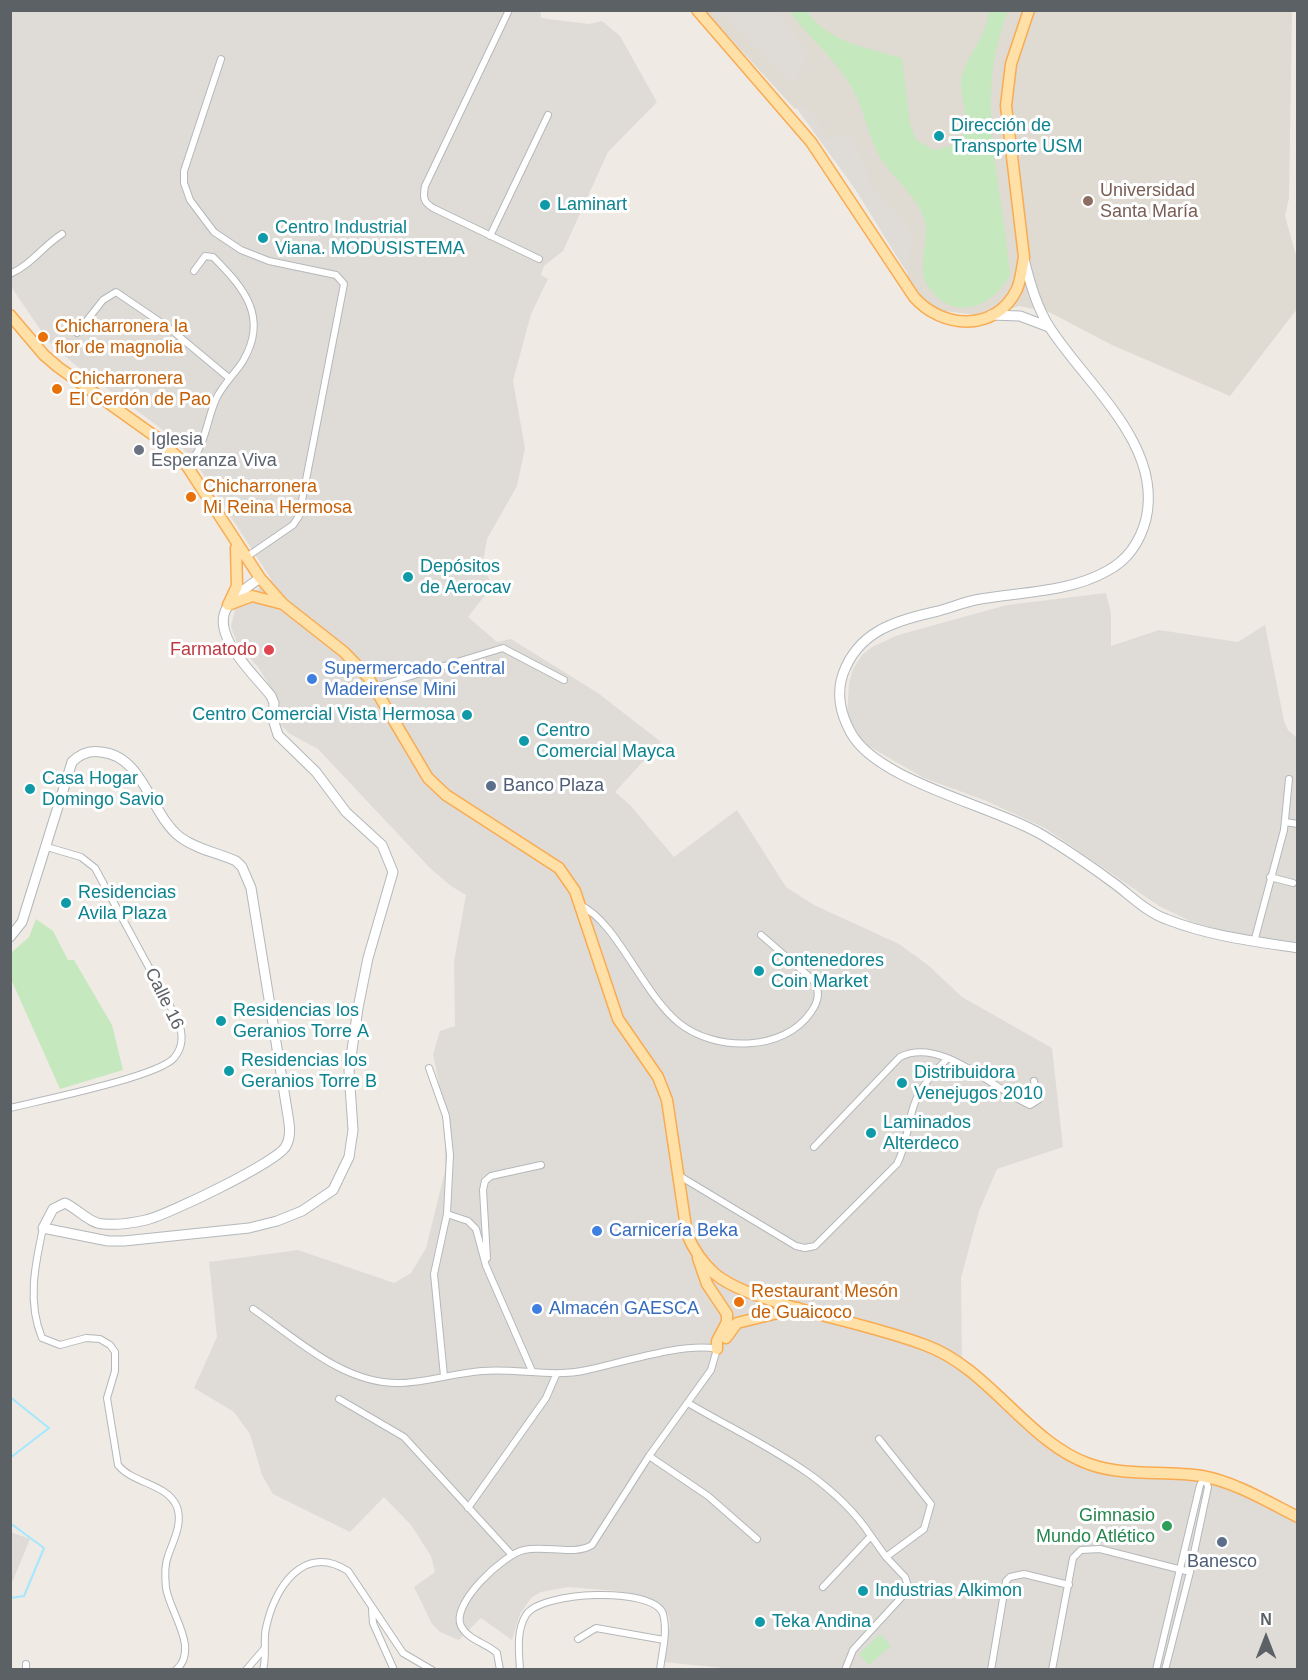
<!DOCTYPE html>
<meta charset="utf-8">
<style>
body{margin:0}
#map{position:relative;width:1308px;height:1680px;overflow:hidden;background:#efeae3;font-family:Helvetica,sans-serif}
canvas{display:block}
.frame{position:absolute;inset:0;border:12px solid #5b6165;pointer-events:none}
.north{position:absolute;left:1236px;top:1608px;width:60px;height:60px;-webkit-text-stroke:4px #fff;paint-order:stroke;rotate:0deg;font-size:16px;font-weight:700;line-height:24px;text-align:center;color:#5b6165}
.north::after{content:'';display:block;margin:auto;width:21px;height:27px;background:#5b6165;clip-path:polygon(50% 0,100% 100%,50% 72%,0 100%)}
</style>
<div id="map">
<canvas width="1308" height="1680"></canvas>
<div class="frame"></div>
<div class="north">N</div>
</div>
<script>
const ctx = document.querySelector('canvas').getContext('2d');
ctx.lineJoin = 'round';
function fill(path, color) { ctx.fillStyle = color; ctx.fill(path, 'evenodd'); }
function strokePath(path, color, width, dash) { ctx.strokeStyle = color; ctx.lineWidth = width; ctx.lineCap = dash ? 'butt' : 'round'; ctx.setLineDash(dash || []); ctx.stroke(path); }
function label(font, color, halo, rows, align = 'center') {
  ctx.font = font + ' Helvetica,sans-serif'; ctx.lineWidth = 6; ctx.setLineDash([]); ctx.textBaseline = 'middle'; ctx.strokeStyle = halo; ctx.fillStyle = color; for (const [text, x, y, turn = 0] of rows) {
    ctx.save(); ctx.translate(x, y); ctx.rotate((+turn || 0) * Math.PI / 180); ctx.textAlign = isNaN(turn) ? turn : align; if (halo) ctx.strokeText(text, 0, 0); ctx.fillText(text, 0, 0); ctx.restore();
  }
}
fill(new Path2D(`
 M 541,10 L 541,18 L 589,24 L 602,21 L 620,36 L 657,102 L 608,152 L 563,251 L 544,266 L 541,275 L 548,279 L 531,314 L 513,381 L 525,448 L 517,486 L 487,539 L 482,567 L 490,580 L 486,594 L 468,617 L 497,642 L 511,639 L 598,693 L 661,742 L 615,792 L 630,805 L 674,857 L 737,810 L 786,887 L 814,905 L 899,944 L 928,965 L 962,997 L 1052,1048 L 1063,1147 L 997,1169 L 979,1211 L 961,1278 L 962,1369 L 1076,1460 L 1198,1478 L 1241,1493 L 1297,1521 L 1297,1669 L 743,1670 L 663,1662 L 670,1625 L 669,1617 L 662,1605 L 647,1597 L 616,1591 L 568,1587 L 541,1592 L 532,1597 L 520,1614 L 512,1640 L 481,1618 L 459,1640 L 440,1632 L 432,1624 L 414,1587 L 435,1572 L 431,1556 L 411,1525 L 384,1497 L 350,1532 L 273,1494 L 262,1475 L 250,1434 L 234,1412 L 194,1388 L 217,1337 L 209,1262 L 298,1250 L 394,1283 L 411,1273 L 426,1248 L 445,1171 L 445,1114 L 433,1054 L 440,1031 L 455,1026 L 454,962 L 466,895 L 451,886 L 430,868 L 318,749 L 290,734 L 279,723 L 270,686 L 258,667 L 237,643 L 231,627 L 235,609 L 240,603 L 271,579 L 202,472 L 175,439 L 74,364 L 48,341 L 14,291 L 10,283 L 10,11 Z
 M 710,11 L 780,11 L 803,35 L 920,219 L 909,276 L 855,189 L 790,99 Z
 M 1106,593 L 1111,613 L 1111,646 L 1159,630 L 1238,642 L 1265,625 L 1284,721 L 1288,730 L 1297,738 L 1297,944 L 1226,932 L 1192,922 L 1159,906 L 1045,828 L 984,800 L 924,778 L 865,744 L 852,728 L 847,717 L 849,683 L 853,669 L 862,655 L 872,647 L 898,635 L 1007,605 Z
 M 11,1532 L 30,1539 L 11,1585 L 10,1532 Z`), '#dfdcd8');
fill(new Path2D(`
 M 705,11 L 720,11 L 794,83 L 809,53 L 776,11 L 1292,11 L 1289,198 L 1285,216 L 1297,259 L 1297,309 L 1230,396 L 1112,345 L 1049,312 L 1019,306 L 991,315 L 968,314 L 944,311 L 929,305 L 914,297 L 907,278 L 912,236 L 906,222 L 873,188 L 853,135 L 823,139 L 825,135 L 807,105 L 795,109 Z`), '#dfdad2');
fill(new Path2D(`
 M 789,11 L 807,11 C 827,42 868,48 902,58 L 910,124 L 916,140 L 934,150 C 944,148 956,146 962,136 C 972,117 957,95 962,75 C 969,53 987,35 989,11 L 1008,11 C 972,99 1003,184 1010,275 C 993,306 956,323 930,289 C 914,270 931,240 924,218 C 916,195 894,179 881,159 C 868,138 865,110 852,88 C 835,58 809,38 789,11 Z
 M 36,919 L 53,931 L 68,960 L 74,960 L 112,1025 L 123,1070 L 60,1089 L 11,979 L 11,953 L 29,937 Z
 M 880,1634 L 891,1646 L 869,1665 L 859,1654 Z`), '#c6e8be');
strokePath(new Path2D(`
 M 10,1397 L 49,1428 L 10,1458
 M 10,1523 L 44,1548 L 24,1596 L 10,1598`), '#a3e8ff', 2);
const street = new Path2D(`
 M 509,10 L 425,186 C 423,197 423,202 433,208 L 539,259
 M 221,59 L 184,171 L 184,183 L 190,200 L 214,232 L 241,250 L 269,261 L 336,275 L 344,284 L 299,516 L 293,525 L 245,558
 M 490,236 L 548,115
 M 10,274 C 31,265 43,246 62,234
 M 77,333 L 103,300 L 116,292 L 169,328 L 229,378
 M 187,466 C 206,447 206,421 216,399 C 223,384 235,374 243,361 C 269,317 244,288 213,257 L 205,256 L 194,271
 M 375,687 L 503,648 L 564,680
 M 1285,822 L 1298,824
 M 1270,877 L 1293,883
 M 580,905 C 617,922 642,993 679,1023 C 715,1052 784,1052 811,1012 C 819,1001 821,990 812,979 L 761,935
 M 1254,942 L 1284,830 L 1289,779
 M 429,1068 L 446,1116 L 450,1155 L 447,1214 L 434,1274 L 444,1376
 M 10,1108 C 42,1100 157,1077 174,1058 C 184,1046 183,1032 177,1019 L 95,868 L 81,857 L 47,847
 M 814,1147 L 900,1057 C 941,1036 994,1090 1030,1105 L 1038,1100 L 1034,1081
 M 678,1175 L 796,1246 L 805,1248 L 815,1246 L 897,1164 C 907,1145 907,1125 914,1105 C 920,1087 934,1072 947,1059
 M 447,1214 L 468,1221 L 476,1229 L 486,1266 L 532,1371
 M 43,1228 C 35,1265 27,1302 42,1338 L 60,1345 L 86,1338 L 100,1339 L 110,1345 L 115,1352 L 115,1371 L 107,1398 L 118,1465 C 133,1484 167,1483 177,1507 C 183,1524 173,1541 168,1556 C 164,1566 165,1578 166,1588 C 170,1613 200,1649 176,1670
 M 487,1258 L 483,1190 L 485,1181 L 491,1176 L 541,1165
 M 253,1309 C 297,1339 344,1385 401,1383 C 428,1382 455,1373 482,1371 C 518,1368 552,1378 587,1370 C 621,1363 684,1342 717,1349 L 711,1370 L 649,1456 L 592,1545 C 574,1556 545,1545 524,1550 C 504,1554 450,1604 461,1626 C 468,1640 486,1643 497,1653 L 500,1670
 M 339,1399 L 404,1437 L 511,1554
 M 688,1403 C 752,1441 828,1471 871,1536 L 823,1587
 M 649,1456 L 708,1496 L 757,1539
 M 468,1508 L 546,1398 L 556,1375
 M 871,1536 L 886,1557 L 924,1529 L 931,1504 L 879,1439
 M 372,1610 L 373,1623 L 394,1670
 M 578,1639 L 596,1628 L 664,1640
 M 26,1670 L 26,1664
 M 246,1670 L 264,1649
 M 263,1670 C 267,1656 263,1641 266,1628 C 274,1589 303,1542 348,1571 L 403,1653 L 432,1670
 M 520,1670 C 519,1652 516,1631 526,1615 C 540,1591 654,1586 663,1614 C 668,1632 662,1652 660,1670
 M 845,1670 L 853,1650 L 909,1589 L 905,1577 L 886,1557
 M 991,1670 L 1006,1581 L 1010,1577 L 1024,1574 L 1069,1585
 M 1052,1670 L 1073,1558 L 1081,1550 L 1100,1549 L 1190,1572
 M 1156,1670 L 1200,1485 L 1205,1477
 M 1165,1670 L 1190,1572 L 1208,1487 L 1205,1477`);
const secondary = new Path2D(`
 M 1024,259 C 1030,283 1037,308 1050,328 C 1087,385 1163,445 1146,519 C 1140,542 1128,560 1107,571 C 1068,593 1018,592 975,600 C 961,603 948,609 934,612 C 894,621 858,632 843,674 C 836,694 841,715 851,733 C 878,782 995,806 1044,836 C 1069,851 1092,867 1115,884 C 1131,896 1147,912 1166,919 C 1209,936 1252,941 1298,948
 M 991,315 L 1020,316 L 1049,327
 M 10,937 L 22,922 L 72,762 C 80,754 89,750 101,752 C 144,756 150,814 180,837 C 196,849 218,853 236,861 L 242,867 L 251,888 L 287,1110 C 289,1122 292,1135 286,1146 C 278,1162 167,1215 146,1220 C 133,1223 117,1225 104,1224 C 90,1224 78,1209 65,1203 L 53,1209 L 43,1228 L 108,1241 L 124,1241 L 249,1228 L 277,1221 L 302,1211 L 333,1190 L 349,1157 L 353,1130 L 349,1071 L 358,1008 L 368,958 L 393,872 L 382,845 L 346,812 L 316,772 L 278,735 L 273,719 L 274,703 L 271,696 C 256,676 208,634 228,606 C 235,595 249,586 260,578`);
const primary = new Path2D(`
 M 697,10 L 811,142 L 914,297 C 942,329 996,333 1017,289 C 1021,279 1022,268 1024,257 L 1006,106 L 1011,64 L 1029,10
 M 10,315 L 44,355 L 58,367 L 156,437 L 187,466 L 260,578 L 283,604 L 344,652 L 368,677 L 428,778 L 446,795 L 559,868 L 575,891 L 618,1019 L 658,1077 L 667,1100 L 687,1234 C 693,1249 703,1263 715,1274 C 735,1290 762,1297 786,1305 C 832,1319 880,1328 925,1345 C 989,1368 1027,1442 1089,1464 C 1125,1477 1165,1470 1202,1476 C 1235,1482 1268,1502 1298,1517
 M 228,605 L 237,586 L 236,548
 M 228,605 L 252,596 L 279,603
 M 698,1258 L 707,1284 L 727,1314 L 727,1322 L 717,1341 L 717,1349
 M 726,1338 L 737,1323 L 798,1308`);
strokePath(street, '#b4b8bb', 8);
strokePath(secondary, '#b2b8bc', 11);
strokePath(primary, '#f9ab52', 13);
strokePath(street, '#fff', 6);
strokePath(secondary, '#fff', 9);
strokePath(primary, '#ffe1a8', 10);
for (const [x, y, r, color] of [
 [939,136,6,"#0f9aa8"],
 [1088,201,6,"#8d6e63"],
 [545,205,6,"#0f9aa8"],
 [263,238,6,"#0f9aa8"],
 [43,337,6,"#e8710a"],
 [57,389,6,"#e8710a"],
 [139,450,6,"#6b7280"],
 [191,497,6,"#e8710a"],
 [408,577,6,"#0f9aa8"],
 [269,650,6,"#e0444e"],
 [312,679,6,"#3f7fe0"],
 [467,715,6,"#0f9aa8"],
 [524,741,6,"#0f9aa8"],
 [491,786,6,"#5c6f8a"],
 [30,789,6,"#0f9aa8"],
 [66,903,6,"#0f9aa8"],
 [759,971,6,"#0f9aa8"],
 [221,1021,6,"#0f9aa8"],
 [229,1071,6,"#0f9aa8"],
 [902,1083,6,"#0f9aa8"],
 [871,1133,6,"#0f9aa8"],
 [597,1231,6,"#3f7fe0"],
 [739,1302,6,"#e8710a"],
 [537,1309,6,"#3f7fe0"],
 [1167,1526,6,"#2e9e5b"],
 [1222,1542,6,"#5c6f8a"],
 [863,1591,6,"#0f9aa8"],
 [760,1622,6,"#0f9aa8"]
]) { const dot = new Path2D(); dot.arc(x, y, r, 0, 2 * Math.PI); ctx.fillStyle = color; ctx.fill(dot); strokePath(dot, '#fff', 2); }
label('18px', '#0d838f', '#fff', [
 ["Dirección de",951,126],
 ["Transporte USM",951,147],
 ["Laminart",557,205],
 ["Centro Industrial",275,228],
 ["Viana. MODUSISTEMA",275,249],
 ["Depósitos",420,567],
 ["de Aerocav",420,588],
 ["Centro Comercial Vista Hermosa",455,715,"right"],
 ["Centro",536,731],
 ["Comercial Mayca",536,752],
 ["Casa Hogar",42,779],
 ["Domingo Savio",42,800],
 ["Residencias",78,893],
 ["Avila Plaza",78,914],
 ["Contenedores",771,961],
 ["Coin Market",771,982],
 ["Residencias los",233,1011],
 ["Geranios Torre A",233,1032],
 ["Residencias los",241,1061],
 ["Geranios Torre B",241,1082],
 ["Distribuidora",914,1073],
 ["Venejugos 2010",914,1094],
 ["Laminados",883,1123],
 ["Alterdeco",883,1144],
 ["Industrias Alkimon",875,1591],
 ["Teka Andina",772,1622]
], 'left');
label('18px', '#785e54', '#fff', [
 ["Universidad",1100,191],
 ["Santa María",1100,212]
], 'left');
label('18px', '#c56008', '#fff', [
 ["Chicharronera la",55,327],
 ["flor de magnolia",55,348],
 ["Chicharronera",69,379],
 ["El Cerdón de Pao",69,400],
 ["Chicharronera",203,487],
 ["Mi Reina Hermosa",203,508],
 ["Restaurant Mesón",751,1292],
 ["de Guaicoco",751,1313]
], 'left');
label('18px', '#5b616d', '#fff', [
 ["Iglesia",151,440],
 ["Esperanza Viva",151,461]
], 'left');
label('18px', '#be3a42', '#fff', [
 ["Farmatodo",257,650]
], 'right');
label('18px', '#366cbe', '#fff', [
 ["Supermercado Central",324,669],
 ["Madeirense Mini",324,690],
 ["Carnicería Beka",609,1231],
 ["Almacén GAESCA",549,1309]
], 'left');
label('18px', '#4e5e75', '#fff', [
 ["Banco Plaza",503,786],
 ["Banesco",1222,1562,"center"]
], 'left');
label('18px', '#5b6165', '#fff', [
 ["Calle 16",164,999,64]
]);
label('18px', '#27864d', '#fff', [
 ["Gimnasio",1155,1516],
 ["Mundo Atlético",1155,1537]
], 'right');
</script>
